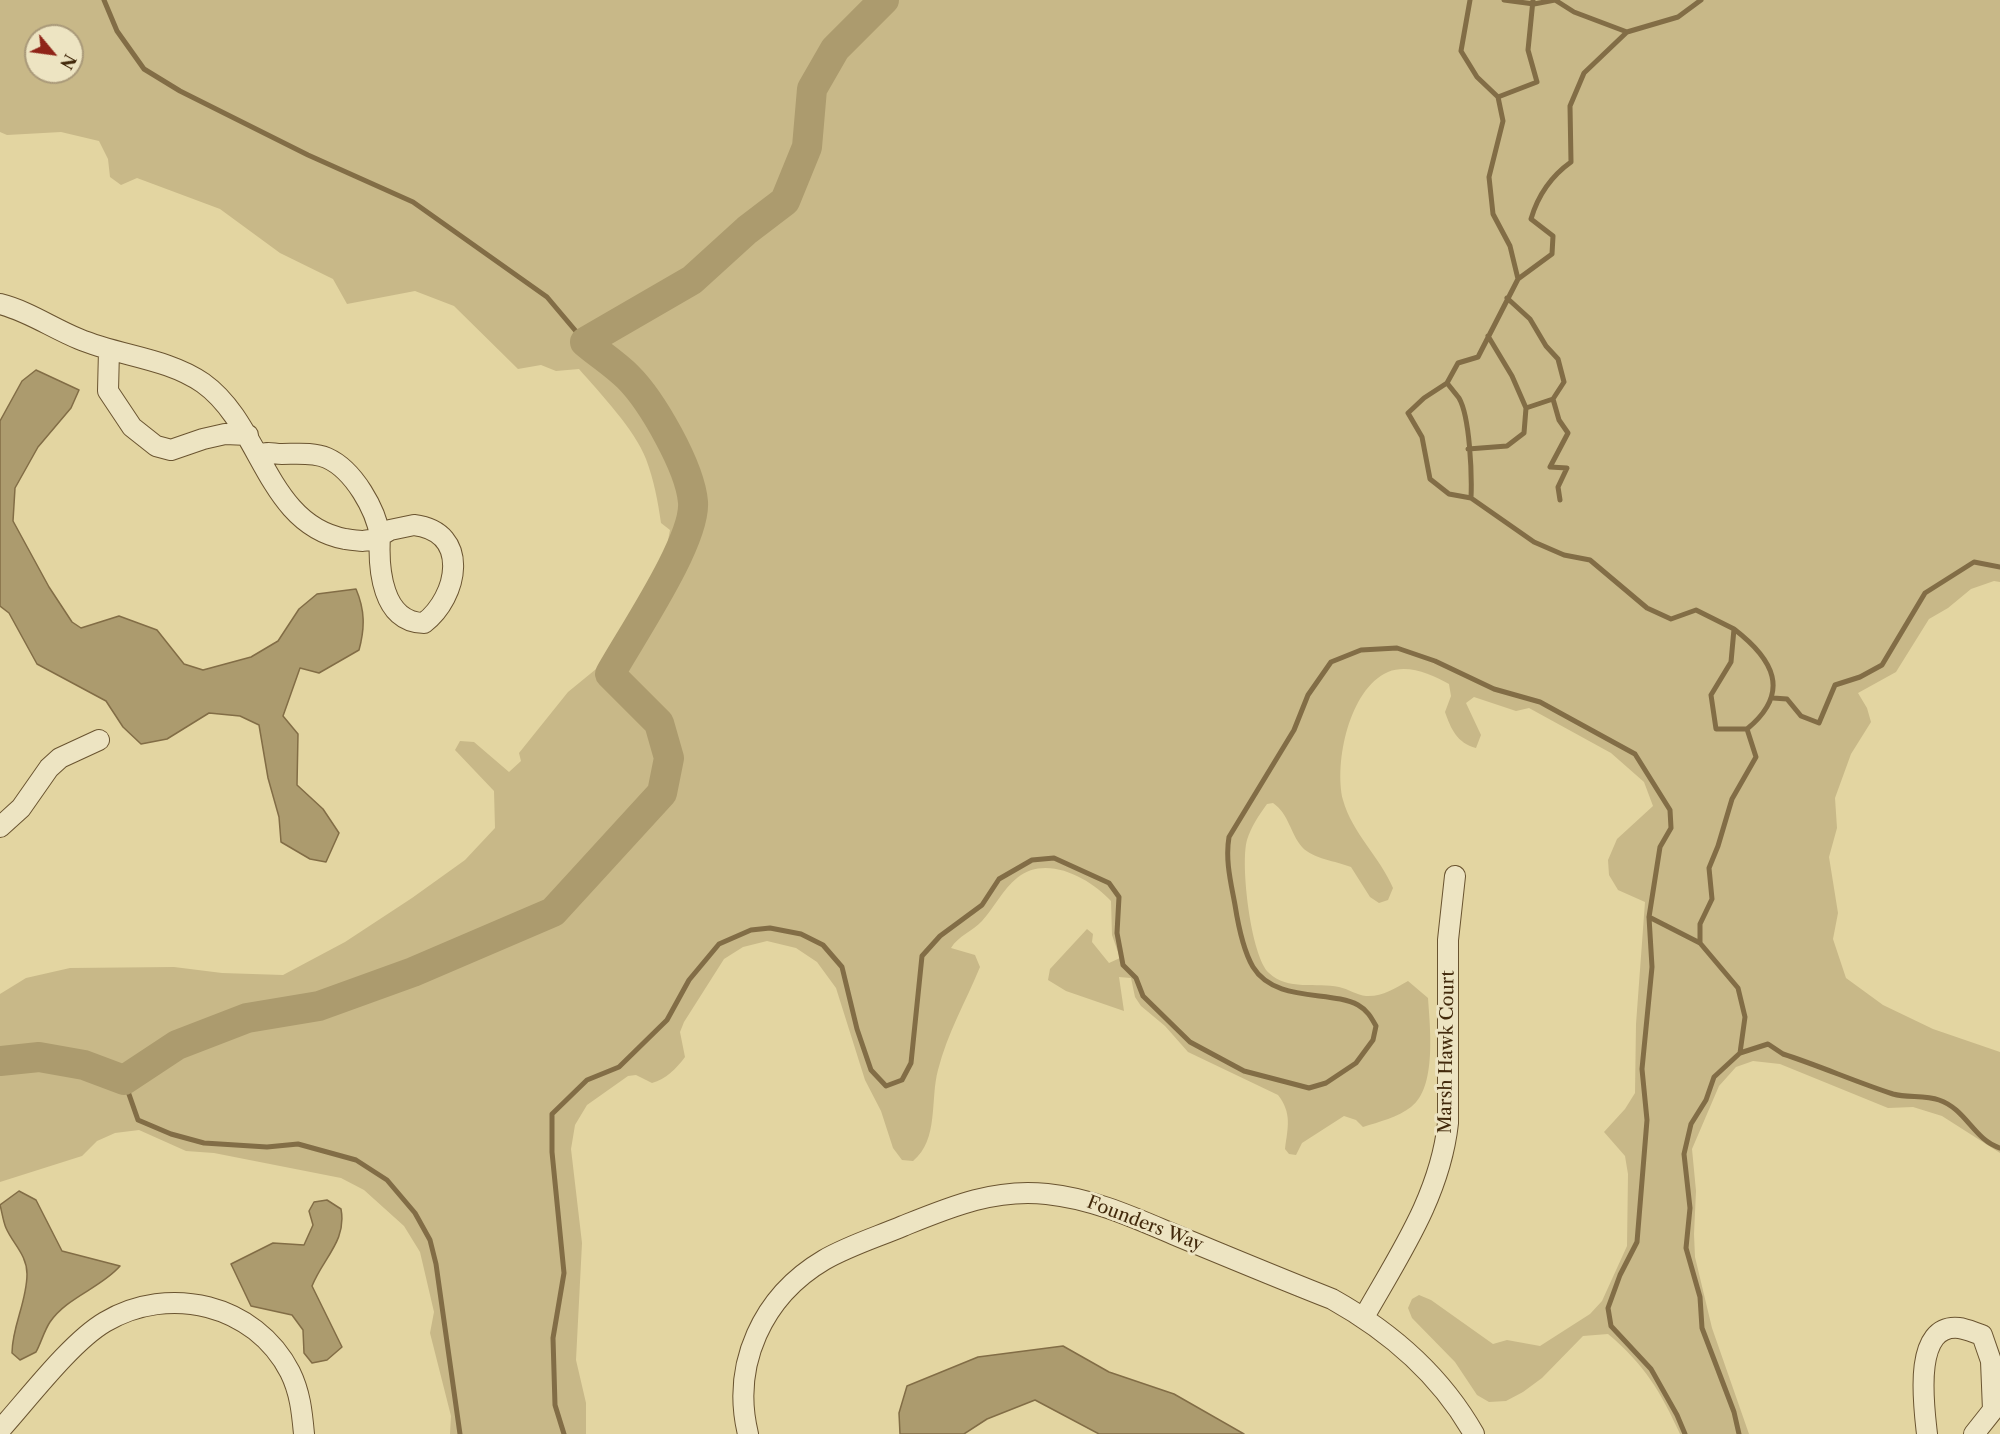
<!DOCTYPE html>
<style>
body{margin:0}
#map{position:relative;width:2000px;height:1434px;overflow:hidden;background:#e3d5a1;font-family:"Libre Caslon Text",serif}
canvas{display:block}
.north{position:absolute;left:24px;top:24px;width:60px;height:60px;box-sizing:border-box;background:#ede4c2;border:2px solid #a99979;border-radius:50%;rotate:119deg;font-size:16px;font-weight:700;line-height:24px;text-align:center;color:#42290b}
.north::after{content:'';display:block;margin:auto;width:21px;height:27px;background:#8f2418;clip-path:polygon(50% 0,100% 100%,50% 72%,0 100%)}
</style>
<div id="map">
<canvas width="2000" height="1434"></canvas>
<div class="north">N</div>
</div>
<script>
const ctx = document.querySelector('canvas').getContext('2d');
ctx.lineJoin = 'round';
function fill(path, color) { ctx.fillStyle = color; ctx.fill(path, 'evenodd'); }
function strokePath(path, color, width, dash) { ctx.strokeStyle = color; ctx.lineWidth = width; ctx.lineCap = dash ? 'butt' : 'round'; ctx.setLineDash(dash || []); ctx.stroke(path); }
function label(font, color, halo, rows, align = 'center') {
  ctx.font = font + ' "Libre Caslon Text",serif'; ctx.lineWidth = 6; ctx.setLineDash([]); ctx.textBaseline = 'middle'; ctx.strokeStyle = halo; ctx.fillStyle = color; for (const [text, x, y, turn = 0] of rows) {
    ctx.save(); ctx.translate(x, y); ctx.rotate((+turn || 0) * Math.PI / 180); ctx.textAlign = isNaN(turn) ? turn : align; if (halo) ctx.strokeText(text, 0, 0); ctx.fillText(text, 0, 0); ctx.restore();
  }
}
fill(new Path2D(`
 M 0,0 L 2000,0 L 2000,582 L 1994,581 L 1971,589 L 1948,608 L 1929,619 L 1896,672 L 1858,693 L 1867,708 L 1871,722 L 1851,754 L 1835,798 L 1837,828 L 1829,857 L 1838,913 L 1833,939 L 1846,978 L 1883,1005 L 1933,1029 L 2000,1052 L 2000,1153 L 1942,1116 L 1913,1107 L 1888,1108 L 1780,1064 L 1753,1061 L 1736,1067 L 1719,1086 L 1692,1149 L 1696,1191 L 1694,1234 L 1695,1257 L 1712,1328 L 1749,1434 L 1680,1434 C 1661,1392 1644,1364 1608,1334 L 1583,1336 L 1542,1378 L 1523,1392 L 1506,1401 L 1489,1402 L 1477,1395 L 1455,1362 L 1412,1318 L 1408,1308 L 1412,1299 L 1419,1295 L 1431,1300 L 1493,1344 L 1507,1340 L 1540,1346 L 1590,1314 L 1602,1301 L 1627,1246 L 1628,1174 L 1625,1156 L 1604,1132 L 1625,1109 L 1635,1093 L 1636,1024 L 1645,902 L 1618,890 L 1609,875 L 1608,860 L 1617,839 L 1653,806 L 1644,782 L 1611,753 L 1529,708 L 1516,711 L 1474,697 L 1466,703 L 1481,735 L 1476,748 C 1457,743 1451,729 1445,712 L 1451,696 L 1449,684 C 1431,674 1408,664 1388,672 C 1349,689 1334,763 1343,800 C 1352,833 1380,857 1393,888 L 1388,900 L 1379,903 L 1370,897 L 1351,867 C 1336,861 1313,859 1302,847 C 1290,833 1289,814 1273,803 L 1267,804 C 1259,815 1251,827 1247,840 C 1240,864 1251,957 1269,973 C 1287,991 1317,982 1339,987 C 1348,989 1357,995 1366,996 C 1382,997 1394,989 1408,981 L 1428,998 C 1430,1027 1437,1088 1411,1107 C 1398,1117 1379,1122 1363,1127 L 1356,1120 L 1344,1116 L 1302,1143 L 1296,1155 L 1289,1154 L 1285,1149 C 1288,1127 1292,1113 1278,1095 L 1188,1052 L 1165,1026 L 1141,1006 L 1135,997 L 1131,978 L 1119,977 L 1124,1011 L 1066,991 L 1048,980 L 1050,969 L 1087,929 L 1093,934 L 1092,942 L 1109,963 L 1120,958 L 1112,935 L 1111,901 C 1090,878 1046,854 1017,878 C 1003,889 994,908 982,921 C 973,931 958,936 951,948 L 975,955 L 980,967 C 966,1001 947,1034 938,1070 C 930,1099 939,1140 913,1161 L 902,1160 L 893,1148 L 881,1111 L 865,1080 L 836,988 L 817,962 L 796,948 L 767,941 L 743,947 L 724,959 L 684,1022 L 680,1032 L 685,1057 C 676,1069 666,1079 652,1083 L 636,1075 L 628,1076 L 587,1105 L 575,1125 L 571,1149 L 582,1243 L 576,1360 L 586,1403 L 586,1434 L 450,1434 L 451,1416 L 430,1333 L 434,1312 L 420,1252 L 404,1226 L 364,1190 L 341,1178 L 214,1153 L 186,1151 L 139,1130 L 115,1133 L 97,1141 L 82,1156 L 0,1182 L 0,994 L 26,978 L 70,968 L 174,967 L 222,973 L 283,975 L 345,942 L 412,898 L 465,860 L 495,828 L 494,791 L 455,750 L 460,741 L 474,742 L 509,772 L 521,761 L 519,753 L 568,692 L 601,665 L 621,630 L 628,628 L 664,562 L 670,530 L 661,523 C 658,502 654,480 646,459 C 635,430 600,393 579,369 L 556,371 L 541,365 L 518,369 L 454,306 L 415,291 L 347,304 L 333,279 L 280,253 L 220,209 L 137,178 L 121,185 L 110,177 L 108,159 L 99,141 L 61,132 L 7,135 L 0,132 ZM 36,36 L 72,36 L 72,72 L 36,72 Z`), '#c8b888');
const water = new Path2D(`
 M 36,370 L 79,390 L 71,408 L 38,447 L 15,488 L 13,521 L 49,587 L 72,622 L 81,628 L 119,616 L 157,630 L 184,664 L 203,670 L 251,657 L 278,641 L 299,609 L 317,594 L 356,589 C 365,610 365,628 359,650 L 319,673 L 300,668 L 283,716 L 298,734 L 297,785 L 323,809 L 339,833 L 326,862 L 310,859 L 281,842 L 279,817 L 268,778 L 259,725 L 240,716 L 209,713 L 167,739 L 141,744 L 123,727 L 106,701 L 37,664 L 9,613 L 0,606 L 0,421 L 22,381 Z
 M 19,1191 L 36,1200 L 62,1251 L 120,1266 C 101,1288 67,1297 50,1322 C 44,1331 41,1343 36,1352 L 20,1360 L 12,1353 C 12,1326 27,1302 27,1274 C 27,1255 13,1244 6,1228 C 3,1221 2,1212 0,1205 Z
 M 327,1200 L 341,1209 C 347,1241 323,1258 312,1286 L 342,1347 L 327,1360 L 312,1363 L 304,1353 L 303,1330 L 292,1315 L 251,1306 L 231,1264 L 273,1243 L 304,1245 L 313,1225 L 309,1211 L 314,1202 Z
 M 1063,1346 L 1109,1372 L 1174,1394 L 1244,1434 L 1099,1434 L 1035,1400 L 987,1419 L 964,1434 L 900,1434 L 899,1413 L 907,1386 L 978,1357 Z`);
fill(water, '#ac9b6e');
strokePath(water, '#826d46', 1.5);
strokePath(new Path2D(`
 M 104,0 L 117,31 L 144,69 L 180,91 L 308,155 L 413,202 L 547,297 L 585,342
 M 1470,0 L 1461,51 L 1477,77 L 1498,97 L 1503,121 L 1489,177 L 1493,214 L 1510,246 L 1518,279 L 1478,357 L 1458,363 L 1447,383 L 1424,398 L 1408,413 L 1422,437 L 1430,479 L 1449,494 L 1471,498 L 1534,542 L 1564,555 L 1590,560 L 1647,608 L 1671,619 L 1696,610 L 1734,629 L 1731,662 L 1711,695 L 1716,729 L 1747,729 L 1756,757 L 1732,799 L 1718,846 L 1709,868 L 1712,899 L 1700,924 L 1700,943 L 1738,988 L 1745,1017 L 1740,1053
 M 1504,0 L 1534,4 L 1555,0 L 1574,12 L 1627,32
 M 1498,97 L 1537,82 L 1528,50 L 1533,0
 M 1518,279 L 1552,254 L 1553,236 L 1531,219 C 1538,195 1550,177 1571,162 L 1570,106 L 1584,73 L 1627,32 L 1678,17 L 1701,0
 M 1507,298 L 1530,319 L 1546,346 L 1558,359 L 1564,382 L 1553,399 L 1526,408
 M 1447,383 C 1451,388 1455,393 1459,398 C 1470,417 1472,475 1471,498
 M 1553,399 L 1559,420 L 1568,433 L 1550,467 L 1567,468 L 1558,487 L 1560,500
 M 1468,449 L 1507,446 L 1524,433 L 1526,408 L 1512,376 L 1488,336
 M 1734,629 C 1773,659 1792,692 1747,729
 M 1773,698 L 1787,699 L 1801,716 L 1819,723 L 1835,685 L 1860,677 L 1882,665 L 1925,593 L 1974,562 L 2000,567
 M 1649,917 L 1700,943
 M 124,1080 L 138,1120 L 171,1134 L 204,1143 L 267,1147 L 298,1144 L 356,1160 L 387,1180 L 415,1213 L 430,1240 L 436,1264 L 460,1434
 M 564,1434 L 555,1405 L 553,1338 L 564,1273 L 552,1152 L 552,1114 L 587,1080 L 619,1067 L 667,1020 L 689,980 L 719,944 L 751,930 L 770,928 L 801,934 L 823,945 L 842,967 L 857,1029 L 871,1070 L 886,1086 L 902,1080 L 911,1063 L 922,956 L 940,936 L 982,905 L 999,879 L 1032,860 L 1054,858 L 1109,883 L 1119,897 L 1117,933 L 1123,965 L 1136,978 L 1143,996 L 1190,1042 L 1244,1071 L 1309,1088 L 1326,1083 L 1356,1063 L 1373,1040 L 1376,1026 C 1371,1017 1367,1010 1358,1005 C 1331,990 1275,1003 1253,967 C 1243,950 1238,924 1235,905 C 1231,883 1225,860 1229,837 L 1294,730 L 1308,695 L 1331,662 L 1361,650 L 1397,648 L 1435,661 L 1494,689 L 1540,702 L 1635,754 L 1670,810 L 1671,828 L 1660,847 L 1649,917 L 1652,967 L 1642,1069 L 1647,1120 L 1637,1242 L 1620,1275 L 1608,1308 L 1611,1326 L 1651,1369 L 1677,1415 L 1685,1434
 M 1739,1434 L 1734,1412 L 1702,1328 L 1700,1297 L 1686,1248 L 1690,1208 L 1684,1154 L 1691,1124 L 1706,1100 L 1714,1077 L 1740,1053 L 1768,1044 L 1783,1054 C 1820,1066 1856,1082 1893,1094 C 1907,1098 1925,1095 1939,1100 C 1966,1109 1974,1140 2000,1148`), '#826d46', 5);
strokePath(new Path2D(`
 M 0,1061 L 39,1057 L 84,1065 L 124,1080 L 177,1045 L 247,1018 L 319,1006 L 413,972 L 553,912 L 662,793 L 669,758 L 659,723 L 610,674 C 631,636 696,541 693,502 C 690,467 652,401 628,377 C 615,364 599,354 585,342 L 692,280 L 747,230 L 785,201 L 807,147 L 812,89 L 835,49 L 884,0`), '#ac9b6e', 30);
const minor = new Path2D(`
 M 0,304 C 28,311 52,328 79,339 C 119,356 167,358 203,383 C 262,425 266,524 345,539 C 358,541 369,543 380,536 C 376,510 354,470 327,458 C 313,452 296,454 282,454 C 273,454 267,451 259,455
 M 109,350 L 108,391 L 132,427 L 156,446 L 171,450 L 203,439 L 225,434 L 248,435
 M 414,525 C 471,532 458,597 424,623 C 382,623 378,568 380,536 L 390,530 Z
 M 0,827 L 21,808 L 49,768 L 60,758 L 99,740
 M 1364,1317 C 1399,1255 1440,1196 1448,1123 L 1448,940 L 1455,876
 M 0,1430 C 28,1399 71,1342 105,1322 C 169,1284 255,1304 290,1372 C 300,1392 302,1412 304,1434
 M 748,1434 C 731,1364 763,1296 824,1260 C 848,1246 877,1237 903,1226 C 950,1207 995,1188 1047,1194 C 1095,1199 1137,1219 1180,1237 C 1231,1258 1281,1279 1332,1299 C 1391,1332 1440,1374 1474,1434
 M 1927,1434 C 1924,1407 1912,1323 1959,1328 C 1967,1329 1975,1333 1982,1335 L 1991,1361 L 1993,1410 L 1974,1434`);
strokePath(minor, '#6a5430', 22);
strokePath(minor, '#ede4c2', 20);
label('18px', '#42290b', '#ede4c2', [
 ["Marsh Hawk Court",1447,1052,-89],
 ["Founders Way",1145,1224,21]
]);
</script>
